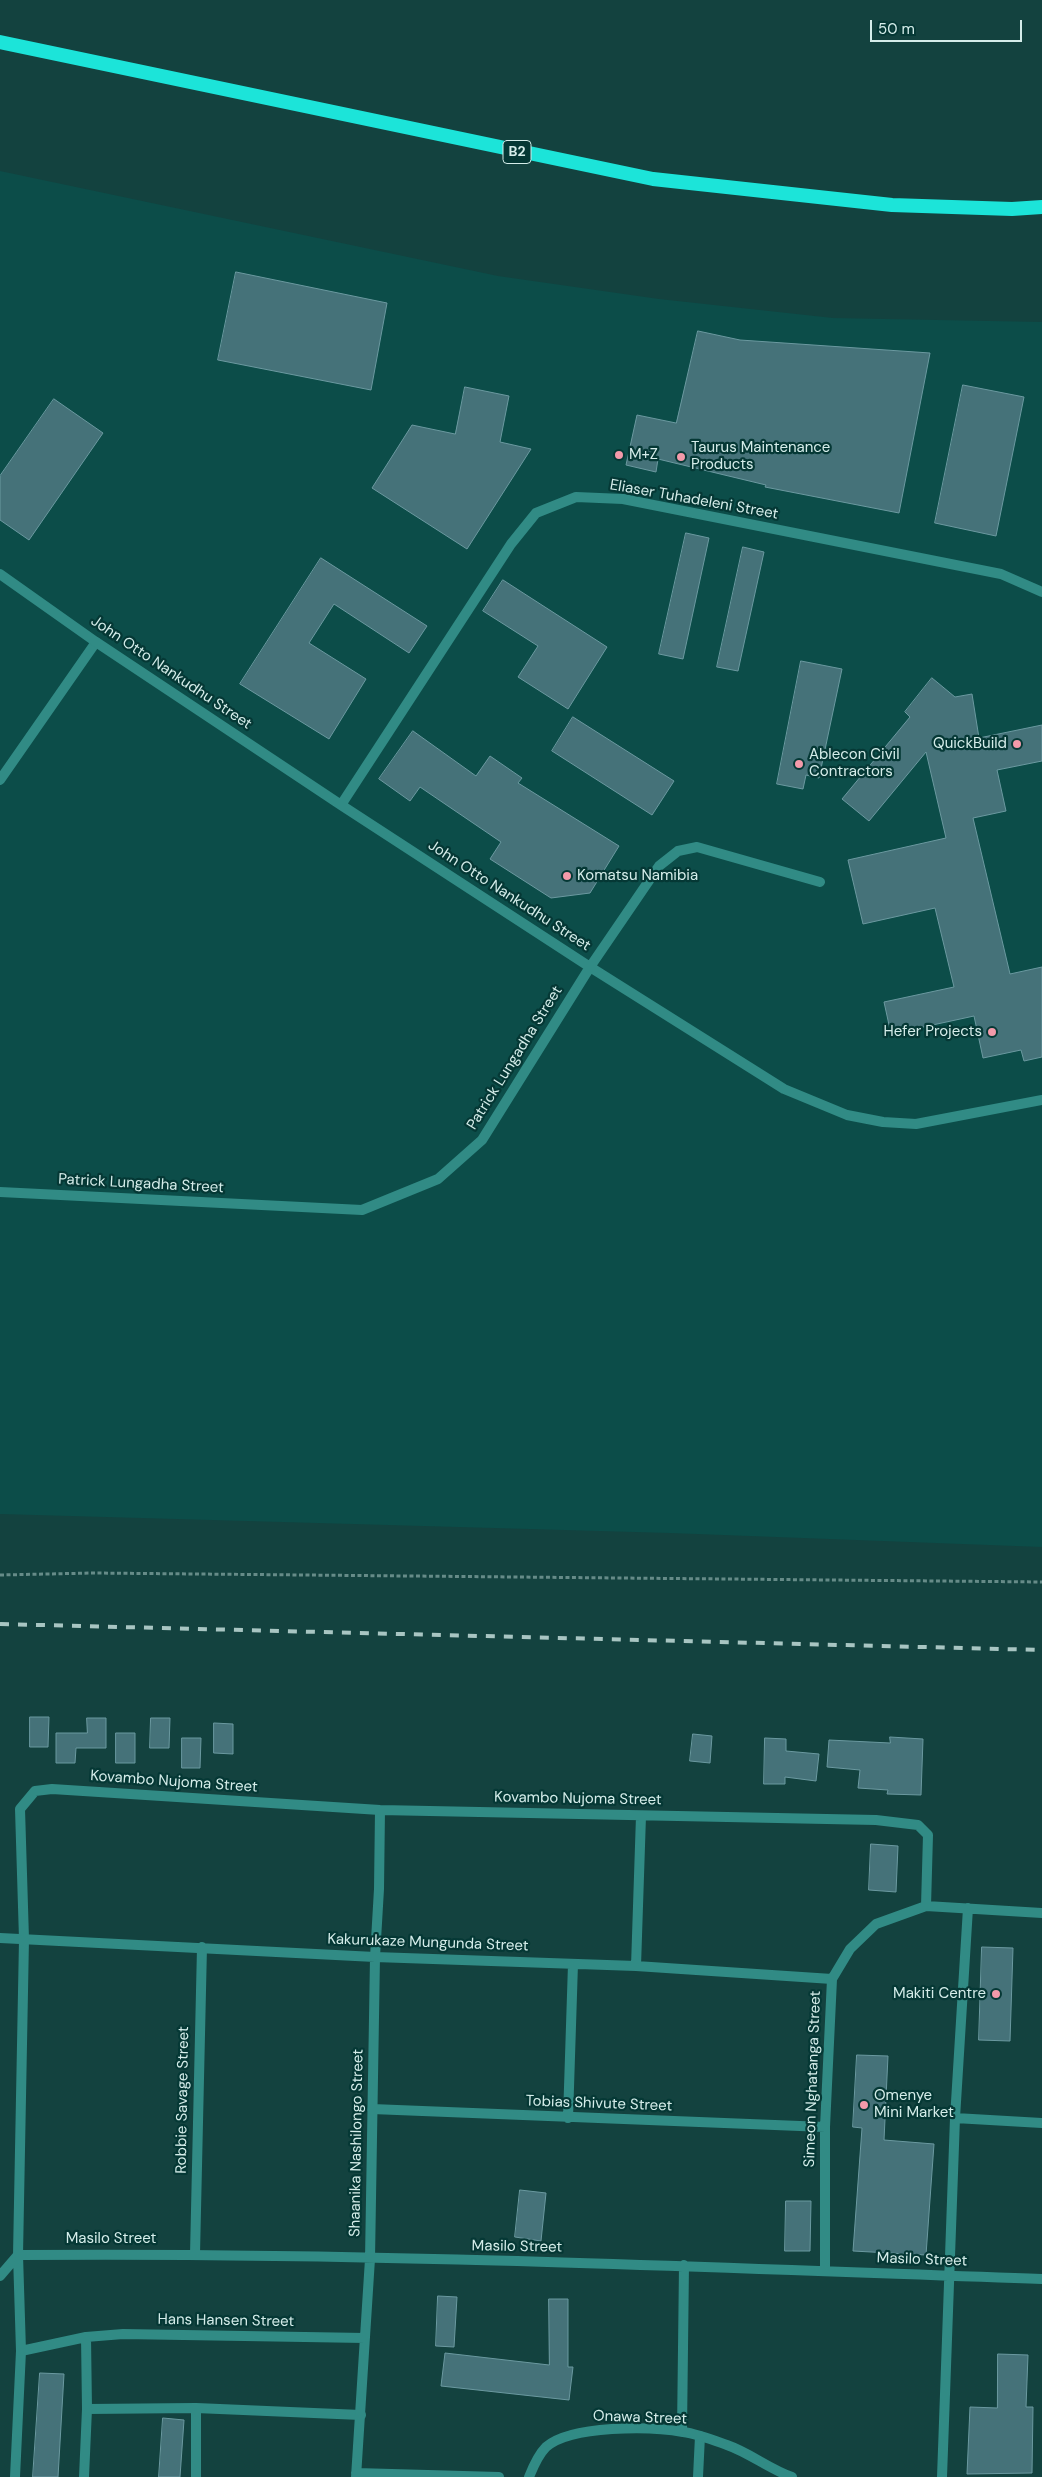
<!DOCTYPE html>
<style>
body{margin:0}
#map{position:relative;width:1042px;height:2477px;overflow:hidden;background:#13423f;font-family:"DM Sans",sans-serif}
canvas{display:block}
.scale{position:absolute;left:870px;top:20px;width:152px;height:22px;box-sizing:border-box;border:2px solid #d5edea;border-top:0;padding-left:6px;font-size:15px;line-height:18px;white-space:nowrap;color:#d5edea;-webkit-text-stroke:4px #053835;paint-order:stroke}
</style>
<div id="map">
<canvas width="1042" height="2477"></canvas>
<div class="scale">50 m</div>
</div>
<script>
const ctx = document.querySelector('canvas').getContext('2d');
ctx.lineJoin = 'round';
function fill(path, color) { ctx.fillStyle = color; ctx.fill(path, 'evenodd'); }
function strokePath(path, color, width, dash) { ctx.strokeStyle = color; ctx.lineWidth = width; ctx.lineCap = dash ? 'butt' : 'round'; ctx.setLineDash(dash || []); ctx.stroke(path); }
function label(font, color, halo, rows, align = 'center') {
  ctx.font = font + ' "DM Sans",sans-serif'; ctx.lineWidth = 4.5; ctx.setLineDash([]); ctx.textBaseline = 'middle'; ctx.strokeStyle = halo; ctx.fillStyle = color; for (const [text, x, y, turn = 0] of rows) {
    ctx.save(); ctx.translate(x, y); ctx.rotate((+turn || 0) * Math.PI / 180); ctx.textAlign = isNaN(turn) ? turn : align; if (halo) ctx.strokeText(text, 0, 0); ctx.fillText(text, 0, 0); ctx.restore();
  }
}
fill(new Path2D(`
 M 0,171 L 498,276 L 659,299 L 833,318 L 1042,322 L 1042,1547 L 670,1533 L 0,1514 Z`), '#0c4d49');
const building = new Path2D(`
 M 236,272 L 387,303 L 371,390 L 218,360 Z
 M 698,331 L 740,340 L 930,353 L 899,513 L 765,487 L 766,485 L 658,459 L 656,472 L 626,465 L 637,415 L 676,423 Z
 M 963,385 L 1024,397 L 996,536 L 935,523 Z
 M 465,387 L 509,396 L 500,442 L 531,449 L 467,549 L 372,488 L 412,425 L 455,434 Z
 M 54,399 L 103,433 L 29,540 L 0,520 L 0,476 Z
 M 686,533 L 709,538 L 683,659 L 659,654 Z
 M 743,547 L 764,552 L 738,671 L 717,667 Z
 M 321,558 L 427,626 L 409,653 L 334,604 L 309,643 L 366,679 L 329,739 L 240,684 Z
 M 503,580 L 607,647 L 568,709 L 518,677 L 538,646 L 483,611 Z
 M 801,661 L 842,669 L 819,778 L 806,775 L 803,789 L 777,784 Z
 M 932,678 L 955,697 L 972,694 L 979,738 L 1042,725 L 1042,761 L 997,770 L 1006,811 L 973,818 L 1010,974 L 1042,967 L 1042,1057 L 1024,1061 L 1021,1050 L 983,1058 L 974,1016 L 891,1034 L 884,1002 L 954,987 L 935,908 L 863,924 L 848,860 L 946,838 L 926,752 L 869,821 L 842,799 L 910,717 L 905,712 Z
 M 573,717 L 674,781 L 652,815 L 552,751 Z
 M 413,731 L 476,776 L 490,756 L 522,778 L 518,783 L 619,846 L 590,893 L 551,898 L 490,859 L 501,842 L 420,787 L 410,801 L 379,779 Z
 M 30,1717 L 49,1717 L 48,1747 L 30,1747 Z
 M 87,1718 L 106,1718 L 106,1748 L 76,1748 L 75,1763 L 56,1763 L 56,1733 L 87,1733 Z
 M 151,1718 L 170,1718 L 169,1748 L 150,1748 Z
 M 214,1723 L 233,1724 L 233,1754 L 214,1753 Z
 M 116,1733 L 135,1733 L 135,1763 L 116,1763 Z
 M 693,1734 L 712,1736 L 710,1763 L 690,1761 Z
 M 890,1737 L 923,1739 L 921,1795 L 887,1794 L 888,1790 L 858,1788 L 860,1770 L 827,1767 L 829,1740 L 890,1743 Z
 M 182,1738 L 201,1738 L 200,1768 L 182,1768 Z
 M 765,1738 L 786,1739 L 786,1751 L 819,1754 L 816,1781 L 785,1777 L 785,1784 L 764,1784 Z
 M 871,1844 L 898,1846 L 896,1892 L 869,1890 Z
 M 982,1947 L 1013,1948 L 1010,2041 L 979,2040 Z
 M 857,2055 L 888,2056 L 884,2140 L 934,2144 L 926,2255 L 853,2251 L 862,2128 L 853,2127 Z
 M 520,2190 L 546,2193 L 541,2241 L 515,2237 Z
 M 786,2201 L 811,2201 L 810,2251 L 785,2251 Z
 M 438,2296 L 457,2297 L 454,2347 L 436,2346 Z
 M 549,2299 L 568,2299 L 568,2367 L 573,2367 L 569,2400 L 441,2386 L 445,2353 L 549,2365 Z
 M 998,2354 L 1028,2355 L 1026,2407 L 1033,2407 L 1032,2473 L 967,2474 L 970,2407 L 997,2408 Z
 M 40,2373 L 64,2374 L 58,2477 L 33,2477 Z
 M 163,2418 L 184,2420 L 180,2477 L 159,2477 Z`);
fill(building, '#457279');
strokePath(building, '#6b99a0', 1);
strokePath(new Path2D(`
 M 0,1575 L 93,1573 L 1042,1582`), '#668b88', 3, [4, 2.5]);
strokePath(new Path2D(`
 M 0,780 L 96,642
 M 87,2409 L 196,2408 L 361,2415
 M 196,2477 L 196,2408
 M 698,2477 L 700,2436`), '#318b85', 10);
strokePath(new Path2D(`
 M 0,574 L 96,642 L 341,805 L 590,967 L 784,1089 L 847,1115 L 883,1122 L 916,1124 L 1042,1100
 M 341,805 L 511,544 L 536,513 L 576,497 L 623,499 L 1001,574 L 1042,592
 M 0,1192 L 362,1210 L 438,1179 L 482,1140 L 590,967 L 659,866 L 678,851 L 697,847 L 820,882
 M 0,1938 L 375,1957 L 636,1966 L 832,1979
 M 636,1966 L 641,1816
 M 372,2109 L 825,2127
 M 568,2118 L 573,1964
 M 955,2118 L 1042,2123
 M 195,2254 L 202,1947
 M 825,2271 L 825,2127 L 832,1979 L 850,1949 L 876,1924 L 926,1906 L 1042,1913
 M 0,2276 L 18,2255 C 360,2252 701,2267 1042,2279
 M 21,2351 L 86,2337 L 123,2334 L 365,2338
 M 682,2431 L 684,2265
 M 356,2473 L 499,2477
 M 15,2477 L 21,2351 L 18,2255 L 24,1939 L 20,1809 L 35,1791 L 52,1789 L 380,1810 L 876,1820 L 918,1825 L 928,1835 L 926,1906
 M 84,2477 L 87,2409 L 86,2337
 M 356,2477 L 370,2259 L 375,1957 L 379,1889 L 380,1810
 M 529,2477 C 533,2467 538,2455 546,2447 C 571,2425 651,2426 683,2432 C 698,2434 713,2440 727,2445 C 750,2453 769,2469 792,2477
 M 942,2477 L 955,2118 L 968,1908`), '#318b85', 10);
strokePath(new Path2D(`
 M 0,42 L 653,179 L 892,205 L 1012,209 L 1042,207`), '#1ce4d9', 14);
strokePath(new Path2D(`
 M 0,1624 L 1042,1650`), '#a8c5c2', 4, [9, 9]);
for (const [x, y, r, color] of [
 [619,455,5,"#f39aaa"],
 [681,457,5,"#f39aaa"],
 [1017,744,5,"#f39aaa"],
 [799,764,5,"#f39aaa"],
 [567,876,5,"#f39aaa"],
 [992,1032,5,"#f39aaa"],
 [996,1994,5,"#f39aaa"],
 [864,2105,5,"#f39aaa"]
]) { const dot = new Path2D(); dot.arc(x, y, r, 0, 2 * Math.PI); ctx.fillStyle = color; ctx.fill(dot); strokePath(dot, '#053835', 2); }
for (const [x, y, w] of [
 [517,152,28]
]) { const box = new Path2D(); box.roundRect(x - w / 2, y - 11.5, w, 23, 4); ctx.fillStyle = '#053835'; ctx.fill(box); strokePath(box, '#d5edea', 1); }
label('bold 14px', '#d5edea', null, [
 ["B2",517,152]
]);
label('15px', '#d5edea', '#053835', [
 ["Taurus Maintenance",691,448],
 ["Products",691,465],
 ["M+Z",629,455],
 ["QuickBuild",1007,744,"right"],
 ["Ablecon Civil",809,755],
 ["Contractors",809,772],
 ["Komatsu Namibia",577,876],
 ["Hefer Projects",982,1032,"right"],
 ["Makiti Centre",986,1994,"right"],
 ["Omenye",874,2096],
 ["Mini Market",874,2113]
], 'left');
label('15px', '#d5edea', '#053835', [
 ["Eliaser Tuhadeleni Street",694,500,10],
 ["John Otto Nankudhu Street",171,673,34],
 ["John Otto Nankudhu Street",509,896,33],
 ["Patrick Lungadha Street",515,1058,-58],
 ["Patrick Lungadha Street",141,1184,3],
 ["Kovambo Nujoma Street",174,1782,4],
 ["Kovambo Nujoma Street",578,1799,1],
 ["Kakurukaze Mungunda Street",428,1943,2],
 ["Simeon Nghatanga Street",813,2079,-88],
 ["Robbie Savage Street",183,2100,-89],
 ["Tobias Shivute Street",599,2104,2],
 ["Shaanika Nashilongo Street",357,2143,-89],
 ["Masilo Street",111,2239],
 ["Masilo Street",517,2247,1],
 ["Masilo Street",922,2260,2],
 ["Hans Hansen Street",226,2321,1],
 ["Onawa Street",640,2418,2]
]);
</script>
